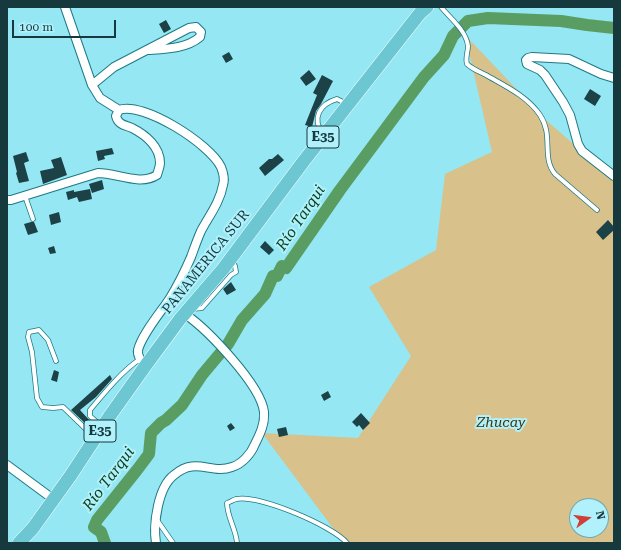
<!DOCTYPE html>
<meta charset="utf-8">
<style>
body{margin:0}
#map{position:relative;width:621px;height:550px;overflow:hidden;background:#94e7f3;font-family:"Roboto Serif",serif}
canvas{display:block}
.frame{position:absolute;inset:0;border:8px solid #16393e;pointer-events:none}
.north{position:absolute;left:569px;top:498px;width:40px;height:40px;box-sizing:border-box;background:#b1f1fb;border:1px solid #73a7af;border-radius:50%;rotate:76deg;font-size:11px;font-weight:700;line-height:16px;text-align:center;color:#16393e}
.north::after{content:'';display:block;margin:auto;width:14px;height:18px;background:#cd3f37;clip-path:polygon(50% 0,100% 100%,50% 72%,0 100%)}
.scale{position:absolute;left:12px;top:20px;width:104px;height:18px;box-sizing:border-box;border:2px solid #16393e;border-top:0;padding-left:5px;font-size:12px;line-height:14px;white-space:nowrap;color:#16393e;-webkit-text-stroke:3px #b1f1fb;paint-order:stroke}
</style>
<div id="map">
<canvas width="621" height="550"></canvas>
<div class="frame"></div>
<div class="north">N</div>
<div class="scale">100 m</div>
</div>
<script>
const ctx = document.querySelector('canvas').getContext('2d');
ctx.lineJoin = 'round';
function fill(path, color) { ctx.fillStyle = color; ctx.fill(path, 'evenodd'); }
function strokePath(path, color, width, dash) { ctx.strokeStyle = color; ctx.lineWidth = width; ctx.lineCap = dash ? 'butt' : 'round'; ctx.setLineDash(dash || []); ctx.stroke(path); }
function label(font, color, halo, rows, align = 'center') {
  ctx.font = font + ' "Roboto Serif",serif'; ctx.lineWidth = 4; ctx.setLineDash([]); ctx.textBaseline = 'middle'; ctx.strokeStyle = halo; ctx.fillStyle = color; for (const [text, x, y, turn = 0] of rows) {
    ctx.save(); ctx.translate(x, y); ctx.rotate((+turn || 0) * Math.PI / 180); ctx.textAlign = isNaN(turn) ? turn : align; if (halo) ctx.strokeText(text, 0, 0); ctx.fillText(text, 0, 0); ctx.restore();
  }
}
fill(new Path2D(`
 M 465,35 L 547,121 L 614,179 L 614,543 L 344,543 L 262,433 L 358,438 L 411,356 L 369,287 L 436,250 L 445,174 L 492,152 ZM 577,506 L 601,506 L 601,530 L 577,530 Z`), '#d8c18a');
strokePath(new Path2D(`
 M 105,543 L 101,532 L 94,527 L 97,520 L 137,470 L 149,454 L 151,433 L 161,423 L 166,420 L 182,405 L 202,375 L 228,344 L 242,320 L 265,294 L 273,276 L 277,276 L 282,266 L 286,268 L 340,190 L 424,77 L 444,55 L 453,36 L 468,21 L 488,18 L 561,21 L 587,25 L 614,28`), '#5a9d63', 12);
fill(new Path2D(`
 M 166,20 L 171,29 L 164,33 L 159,24 Z
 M 229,52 L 233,59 L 226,63 L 222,56 Z
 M 309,70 L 316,79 L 306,86 L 300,78 Z
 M 322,75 L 333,81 L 321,104 L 316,111 L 312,127 L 305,125 L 317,95 L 313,93 Z
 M 590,89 L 601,96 L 595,106 L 584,99 Z
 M 112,148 L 114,154 L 104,156 L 105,159 L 98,161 L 96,151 Z
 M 26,152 L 29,161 L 24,163 L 29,181 L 19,183 L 16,173 L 17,172 L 13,156 Z
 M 278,154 L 284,160 L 265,176 L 259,168 L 269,159 L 272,159 Z
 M 61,157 L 67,175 L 43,184 L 40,171 L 54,168 L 51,160 Z
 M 102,180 L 104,189 L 92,193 L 89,184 Z
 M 90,189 L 92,199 L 79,202 L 77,197 L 68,200 L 66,192 L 74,190 L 74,192 Z
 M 59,212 L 61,222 L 51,225 L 49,215 Z
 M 608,220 L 614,227 L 614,230 L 603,240 L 596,232 Z
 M 31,222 L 34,222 L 38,232 L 28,235 L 24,224 Z
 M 265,241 L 274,250 L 269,255 L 260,247 Z
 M 54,246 L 56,253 L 50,254 L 48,248 Z
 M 231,282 L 236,290 L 227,295 L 223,289 Z
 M 54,370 L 59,372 L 57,382 L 51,380 Z
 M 110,375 L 112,379 L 96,397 L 80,410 L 91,422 L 88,426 L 71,410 Z
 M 328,391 L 331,397 L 324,401 L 321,395 Z
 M 361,413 L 370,423 L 363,430 L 359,425 L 357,427 L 352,422 Z
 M 231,423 L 235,428 L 230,431 L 227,426 Z
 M 286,427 L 288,435 L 279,437 L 277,429 Z`), '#1c4147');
const service = new Path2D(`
 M 441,7 C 450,18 466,30 468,46 C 468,52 465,58 467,64 C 472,69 480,72 486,75 C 505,86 527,96 540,115 C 554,136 541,157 555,174 L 597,210
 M 323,134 C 311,118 320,104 337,99 L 347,104
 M 25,196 L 33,219
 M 193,309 L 202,308 L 231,275 L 236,272 L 235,266 L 232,261
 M 56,361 L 48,340 L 39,330 L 29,332 L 28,337 L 32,352 L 37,398 L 42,407 L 53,408 L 63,407 L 93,436
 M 101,426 L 90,416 L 90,410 C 105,392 121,372 140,359
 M 157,520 L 173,543
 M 237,543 C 236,529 227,517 227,503 C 230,502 233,500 236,499 C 258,494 333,526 347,543`);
const minor = new Path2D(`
 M 65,7 L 92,85 L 100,98 L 119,110
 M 614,78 L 601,74 L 569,59 L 532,57 L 528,58 L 526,60 L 527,64 L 540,70 L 545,75 L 563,102 L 570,115 L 578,144 L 582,151 L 614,176
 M 92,85 L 114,67 L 189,28 L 196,27 L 201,32 L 200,37 C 186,49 164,49 148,50
 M 7,200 L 11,200 L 98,173 C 117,173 140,186 157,175 C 158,171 160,167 160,163 C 160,147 146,135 132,128 C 125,125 118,125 116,116 L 119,110 C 143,101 210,144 221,167 C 223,172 225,179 223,185 C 220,202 209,216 201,231 C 197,240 194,249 191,257 C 185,271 178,285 170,298 C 161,312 142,334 138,350 C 137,356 141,361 146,365
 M 7,465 L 53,499
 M 156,543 C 153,524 158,487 174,475 C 196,456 211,475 232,467 C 242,464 251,454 255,444 C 260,434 265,424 264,412 C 261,385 207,329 185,314`);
const trunk = new Path2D(`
 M 19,543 L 33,528 L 71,475 L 109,417 L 146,365 L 180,319 L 223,269 L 303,162 L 420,13 L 427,7`);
strokePath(service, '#1e7984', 5.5);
strokePath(minor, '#1e7984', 10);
strokePath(trunk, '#fff', 14);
strokePath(service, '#fff', 4);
strokePath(minor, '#fff', 8);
strokePath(trunk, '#6cc7d3', 13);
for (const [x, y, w] of [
 [323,137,32],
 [100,431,32]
]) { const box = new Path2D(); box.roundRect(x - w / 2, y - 11, w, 22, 3); ctx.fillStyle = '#b1f1fb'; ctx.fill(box); strokePath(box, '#16393e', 1); }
label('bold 13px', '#16393e', null, [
 ["E35",323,137],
 ["E35",100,431]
]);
label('14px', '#16393e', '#b1f1fb', [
 ["PANAMERICA SUR",206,262,-51]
]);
label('italic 14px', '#3f310c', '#b1f1fb', [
 ["Zhucay",501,423]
]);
label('italic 15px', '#093c16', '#b1f1fb', [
 ["Río Tarqui",301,218,-56],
 ["Río Tarqui",109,479,-53]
]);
</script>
